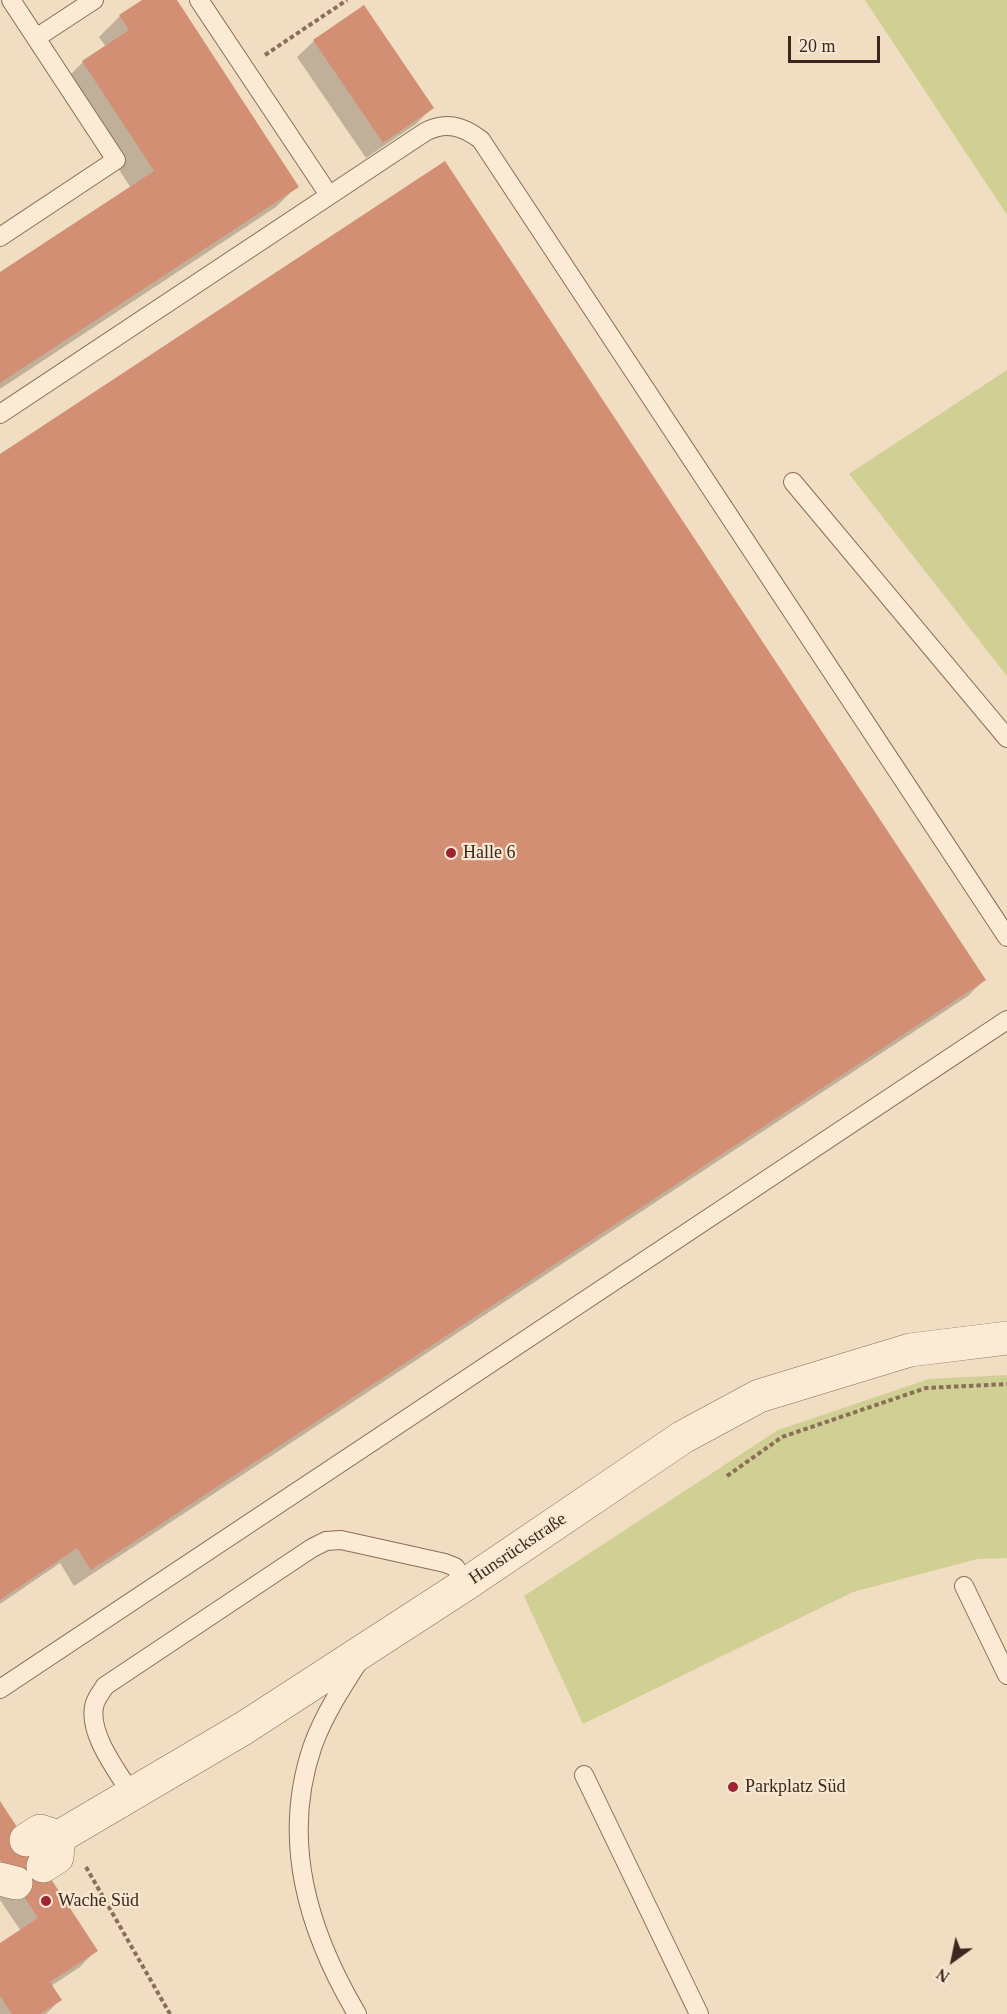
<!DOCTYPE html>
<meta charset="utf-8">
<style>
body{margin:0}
#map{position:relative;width:1007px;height:2014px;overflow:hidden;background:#f1ddc1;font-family:Georgia,serif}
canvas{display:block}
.north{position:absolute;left:923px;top:1930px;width:60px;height:60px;-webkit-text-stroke:4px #f8e8d1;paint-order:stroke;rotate:213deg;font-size:16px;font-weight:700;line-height:24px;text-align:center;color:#3b271d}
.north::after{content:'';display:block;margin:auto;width:21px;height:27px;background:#3b271d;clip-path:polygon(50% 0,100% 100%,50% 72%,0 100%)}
.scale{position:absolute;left:788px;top:36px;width:92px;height:27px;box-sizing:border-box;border:3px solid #3b271d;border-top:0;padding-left:8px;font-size:18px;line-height:21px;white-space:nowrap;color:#3b271d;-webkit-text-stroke:4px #f8e8d1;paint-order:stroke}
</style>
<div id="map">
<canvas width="1007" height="2014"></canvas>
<div class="north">N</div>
<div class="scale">20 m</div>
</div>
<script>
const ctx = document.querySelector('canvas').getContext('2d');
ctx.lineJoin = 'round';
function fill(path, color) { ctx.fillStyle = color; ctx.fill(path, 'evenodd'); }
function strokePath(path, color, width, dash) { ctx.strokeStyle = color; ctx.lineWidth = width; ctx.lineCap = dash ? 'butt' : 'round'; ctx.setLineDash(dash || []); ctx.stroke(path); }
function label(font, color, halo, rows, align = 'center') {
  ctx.font = font + ' Georgia,serif'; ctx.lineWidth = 4.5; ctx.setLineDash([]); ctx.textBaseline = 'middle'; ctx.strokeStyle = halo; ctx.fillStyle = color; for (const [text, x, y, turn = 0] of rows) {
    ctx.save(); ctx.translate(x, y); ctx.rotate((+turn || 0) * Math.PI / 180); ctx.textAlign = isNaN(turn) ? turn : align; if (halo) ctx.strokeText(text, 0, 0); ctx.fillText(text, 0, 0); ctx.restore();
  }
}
fill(new Path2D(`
 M 865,0 L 1007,0 L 1007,215 Z
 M 1007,370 L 1007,676 L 849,474 Z
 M 1007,1375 L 1007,1558 L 977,1559 L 853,1592 L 583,1724 L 524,1596 L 778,1430 L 929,1379 Z`), '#d0cf94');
fill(new Path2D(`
 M 145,0 L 175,0 L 297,186 L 276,207 L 0,389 L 0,274 L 131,188 L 62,83 L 83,62 L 106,47 L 99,37 L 120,16 Z
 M 363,7 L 432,108 L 416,124 L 366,158 L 297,57 L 314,41 Z
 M 0,456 L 984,980 L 968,996 L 74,1586 L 60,1563 L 0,1604 Z
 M 0,1803 L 96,1950 L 80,1967 L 51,1986 L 60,2000 L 46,2014 L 0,2014 L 0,1945 L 21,1931 L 0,1900 Z`), '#0003');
fill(new Path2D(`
 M 142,0 L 177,0 L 299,187 L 0,383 L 0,272 L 154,171 L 82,61 L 129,30 L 119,15 Z
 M 364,5 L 434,108 L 383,143 L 313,40 Z
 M 445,161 L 986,980 L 91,1570 L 77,1548 L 0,1600 L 0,454 Z
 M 0,1801 L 98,1951 L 50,1982 L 62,2000 L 40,2014 L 12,2014 L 0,1996 L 0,1943 L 38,1918 L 0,1859 Z`), '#d28f74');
const lane = new Path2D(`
 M 199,0 L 329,195
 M 36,38 L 94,0
 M 0,237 L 116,160 L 11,0
 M 0,414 L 425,132 C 446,121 463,126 481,140 L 1007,937
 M 793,482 L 1007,738
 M 964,1586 L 1007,1675
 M 0,1689 L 1007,1020
 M 584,1775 L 699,2014
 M 131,1793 C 117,1771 86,1731 95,1703 C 97,1697 102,1691 105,1686 L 312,1548 L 326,1541 L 341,1540 L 445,1563 L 455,1567 L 466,1584
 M 357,2014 C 308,1931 280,1840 313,1745 C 324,1715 342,1687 359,1661`);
const street = new Path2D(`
 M 59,1837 L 244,1728 L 466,1584 L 683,1437 L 759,1396 L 910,1350 L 1007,1338
 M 26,1840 L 40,1831 L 59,1837
 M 43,1866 L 57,1857 L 59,1837
 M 0,1879 L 16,1883`);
strokePath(lane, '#8c6d57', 20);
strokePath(street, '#8c6d57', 34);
strokePath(new Path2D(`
 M 265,55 L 347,0
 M 727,1476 L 782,1437 L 926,1388 L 1007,1384
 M 86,1867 L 170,2014`), '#8c6d57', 4, [4.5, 3]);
strokePath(lane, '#fbebd5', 18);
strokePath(street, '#fbebd5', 33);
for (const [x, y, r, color] of [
 [451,853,6,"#a02333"],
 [733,1787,6,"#a02333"],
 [46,1901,6,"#a02333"]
]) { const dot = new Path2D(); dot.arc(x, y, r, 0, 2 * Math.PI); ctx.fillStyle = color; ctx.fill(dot); strokePath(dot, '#f8e8d1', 2); }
label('18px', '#3b271d', '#f8e8d1', [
 ["Halle 6",463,853],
 ["Parkplatz Süd",745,1787],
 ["Wache Süd",58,1901]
], 'left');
label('18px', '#3b271d', '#f8e8d1', [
 ["Hunsrückstraße",518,1549,-34]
]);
</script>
